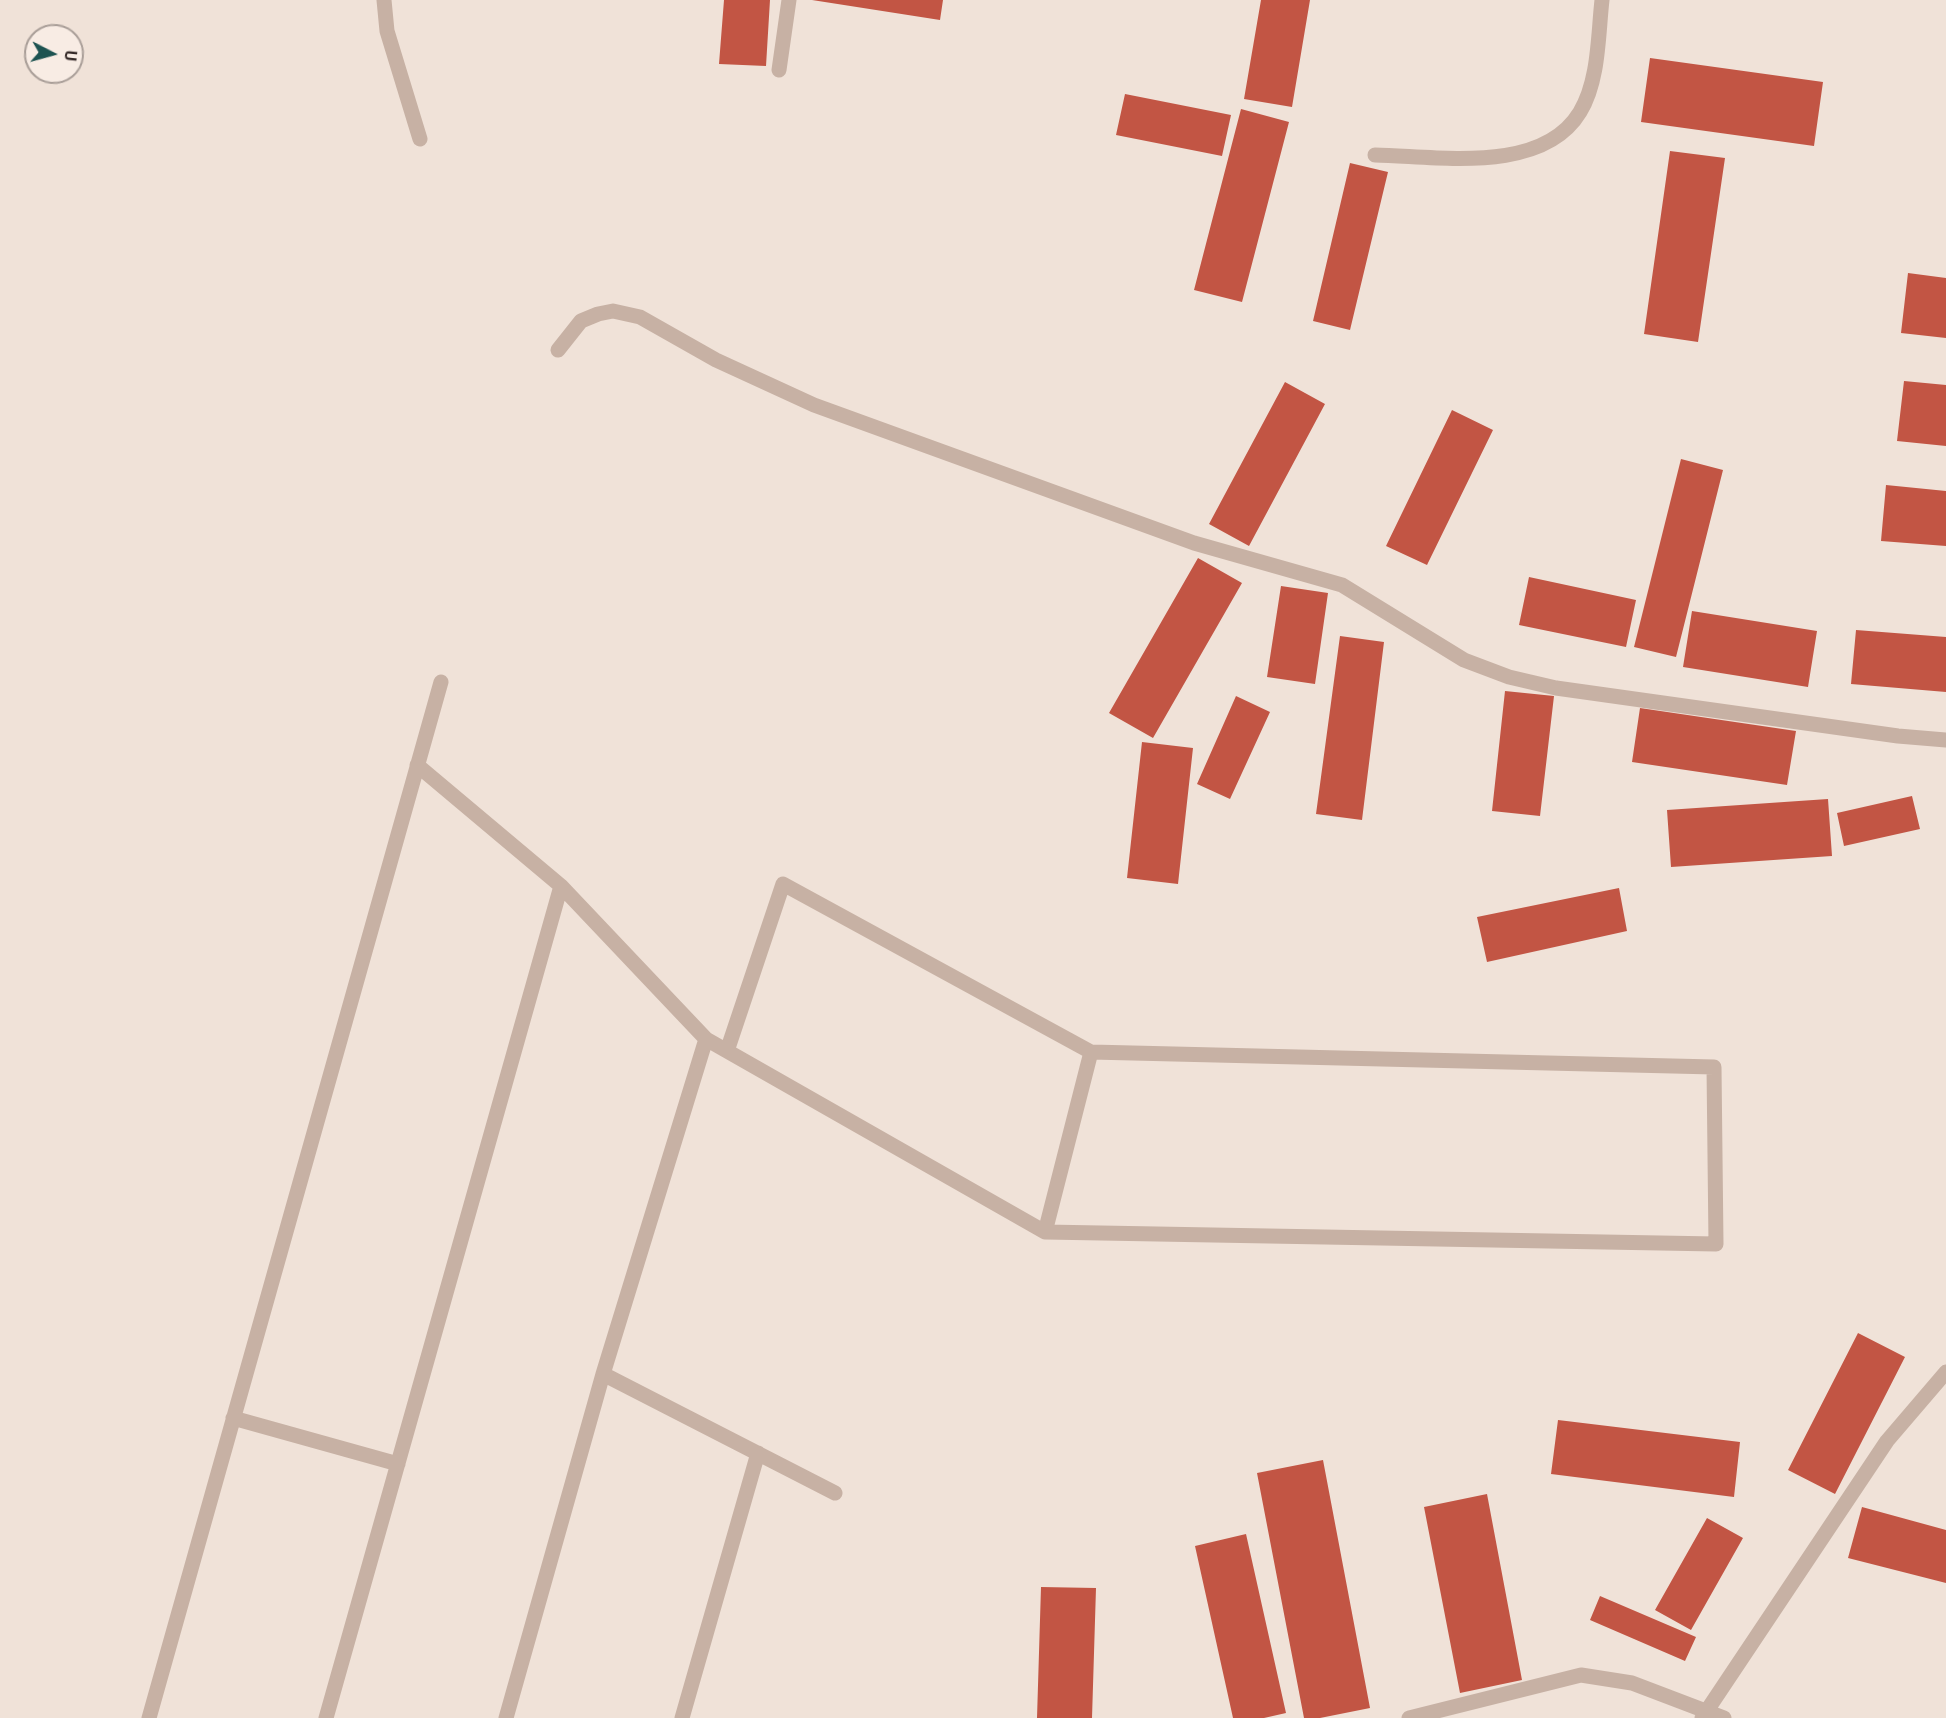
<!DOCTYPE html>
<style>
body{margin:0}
#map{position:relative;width:1946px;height:1718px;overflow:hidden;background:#f0e2d8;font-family:Roboto,sans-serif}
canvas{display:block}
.north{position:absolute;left:24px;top:24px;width:60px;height:60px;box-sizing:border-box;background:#f8ece4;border:2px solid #a99e98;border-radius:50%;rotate:96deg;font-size:16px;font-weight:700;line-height:24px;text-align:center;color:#332826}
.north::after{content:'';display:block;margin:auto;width:21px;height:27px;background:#1d5351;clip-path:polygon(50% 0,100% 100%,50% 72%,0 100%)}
</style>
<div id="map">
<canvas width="1946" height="1718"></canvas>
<div class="north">U</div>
</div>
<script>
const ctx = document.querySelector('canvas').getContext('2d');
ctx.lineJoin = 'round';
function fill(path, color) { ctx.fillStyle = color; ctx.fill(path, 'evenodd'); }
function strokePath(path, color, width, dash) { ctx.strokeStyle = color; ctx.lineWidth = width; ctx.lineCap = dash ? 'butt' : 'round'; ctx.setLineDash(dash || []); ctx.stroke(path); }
fill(new Path2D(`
 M 724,0 L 770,0 L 766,66 L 719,64 Z
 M 812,0 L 943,0 L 940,20 Z
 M 1261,0 L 1310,0 L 1292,107 L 1244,99 Z
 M 1650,58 L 1823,82 L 1814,146 L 1641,122 Z
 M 1125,94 L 1231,115 L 1222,156 L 1116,135 Z
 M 1241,109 L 1289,122 L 1242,302 L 1194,290 Z
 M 1670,151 L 1725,158 L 1698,342 L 1644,334 Z
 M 1350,163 L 1388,172 L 1350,330 L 1313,321 Z
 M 1908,273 L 1946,278 L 1946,338 L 1901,333 Z
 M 1904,381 L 1946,385 L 1946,446 L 1897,441 Z
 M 1285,382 L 1325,404 L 1249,546 L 1209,524 Z
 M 1452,410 L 1493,430 L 1427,565 L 1386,546 Z
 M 1681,459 L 1723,470 L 1676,657 L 1634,647 Z
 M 1886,485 L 1946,491 L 1946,546 L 1881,541 Z
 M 1198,558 L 1242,583 L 1153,738 L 1109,713 Z
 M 1529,577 L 1636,600 L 1626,647 L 1519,625 Z
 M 1281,586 L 1328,593 L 1315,684 L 1267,677 Z
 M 1692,611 L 1817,631 L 1808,687 L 1683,667 Z
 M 1856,630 L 1946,637 L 1946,692 L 1851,684 Z
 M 1340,636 L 1384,642 L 1362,820 L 1316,814 Z
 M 1505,691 L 1554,696 L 1540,816 L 1492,811 Z
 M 1236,696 L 1270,712 L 1230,799 L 1197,784 Z
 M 1640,708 L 1796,731 L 1787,785 L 1632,762 Z
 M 1142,742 L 1193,748 L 1178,884 L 1127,878 Z
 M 1912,796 L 1920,829 L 1844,846 L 1837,813 Z
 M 1828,799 L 1832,856 L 1671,867 L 1667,810 Z
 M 1619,888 L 1627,931 L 1487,962 L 1477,917 Z
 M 1858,1333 L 1905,1357 L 1835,1494 L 1788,1470 Z
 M 1558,1420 L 1740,1442 L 1734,1497 L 1551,1474 Z
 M 1323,1460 L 1370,1708 L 1320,1718 L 1304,1718 L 1257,1473 Z
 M 1487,1494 L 1522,1680 L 1460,1693 L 1424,1507 Z
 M 1862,1507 L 1946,1530 L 1946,1583 L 1848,1558 Z
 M 1707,1518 L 1743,1538 L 1691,1630 L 1655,1610 Z
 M 1246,1534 L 1286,1713 L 1264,1718 L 1233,1718 L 1195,1546 Z
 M 1041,1587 L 1096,1588 L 1092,1718 L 1037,1718 Z
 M 1600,1596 L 1696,1637 L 1685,1661 L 1590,1620 Z`), '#c25544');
strokePath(new Path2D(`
 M 384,0 L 387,31 L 420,139
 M 779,70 L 789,0
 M 1375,155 C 1437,156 1542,175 1580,112 C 1599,81 1598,35 1602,0
 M 558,350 L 581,321 L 598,314 L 613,311 L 640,317 L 716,360 L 814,405 L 1194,543 L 1342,585 L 1464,660 L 1509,677 L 1556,688 L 1898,736 L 1946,740
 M 417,765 L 561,886 L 706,1039 L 727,1051 L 1045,1232 L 1716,1244 L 1714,1067 L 1091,1052 L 783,884 L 727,1051
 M 1045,1232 L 1091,1052
 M 603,1374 L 835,1493
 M 233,1418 L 398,1464
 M 149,1718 L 441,682
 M 326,1718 L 561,886
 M 506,1718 L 603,1374 L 706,1039
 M 682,1718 L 758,1453
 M 1409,1718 L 1581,1675 L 1632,1683 L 1724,1718
 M 1702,1718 L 1887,1441 L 1946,1372`), '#c7b1a4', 15);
</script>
